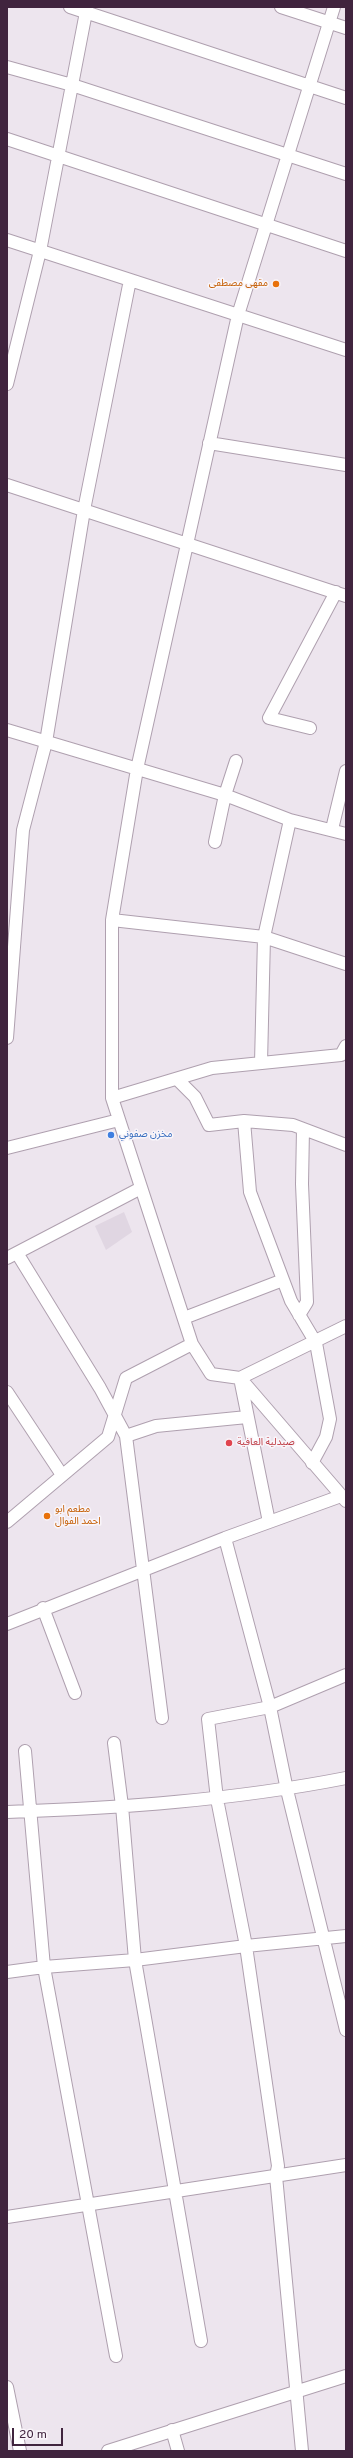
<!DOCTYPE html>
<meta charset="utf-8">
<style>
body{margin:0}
#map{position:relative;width:353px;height:2458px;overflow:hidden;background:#ede5ee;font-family:Overpass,sans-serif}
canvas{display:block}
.frame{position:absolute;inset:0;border:8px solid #40243e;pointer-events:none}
.scale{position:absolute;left:12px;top:2428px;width:51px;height:18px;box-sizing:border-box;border:2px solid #40243e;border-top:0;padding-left:5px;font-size:12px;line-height:14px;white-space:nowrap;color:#40243e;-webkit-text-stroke:3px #f9f5fa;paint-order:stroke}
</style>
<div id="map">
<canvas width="353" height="2458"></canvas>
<div class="frame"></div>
<div class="scale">20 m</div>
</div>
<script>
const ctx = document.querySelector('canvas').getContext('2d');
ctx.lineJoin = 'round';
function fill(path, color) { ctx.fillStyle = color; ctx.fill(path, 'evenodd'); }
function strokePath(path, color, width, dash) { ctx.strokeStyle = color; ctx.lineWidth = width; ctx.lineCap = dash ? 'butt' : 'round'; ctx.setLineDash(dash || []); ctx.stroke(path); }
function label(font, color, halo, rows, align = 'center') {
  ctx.font = font + ' Overpass,"Noto Sans Arabic",sans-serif'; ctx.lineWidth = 3; ctx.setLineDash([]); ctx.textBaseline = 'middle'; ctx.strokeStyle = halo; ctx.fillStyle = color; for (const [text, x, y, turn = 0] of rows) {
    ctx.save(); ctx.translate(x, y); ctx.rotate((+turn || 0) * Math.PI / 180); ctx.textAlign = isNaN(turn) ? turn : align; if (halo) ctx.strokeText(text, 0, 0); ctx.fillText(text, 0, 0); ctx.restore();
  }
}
fill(new Path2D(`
 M 124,1212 L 132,1232 L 106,1250 L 95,1226 Z`), '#e0d6e2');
const minor = new Path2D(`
 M 70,7 L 346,98
 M 281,7 L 346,28
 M 334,7 L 238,315 L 137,769 L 112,920 L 112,1098 L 192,1344 L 211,1374 L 240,1378 L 346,1501
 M 7,67 L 72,85 L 346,174
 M 7,139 L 346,251
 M 7,240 L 346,350
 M 7,384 L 40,251 L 87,7
 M 209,443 L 346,465
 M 7,485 L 346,596
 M 310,728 L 269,718 L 336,592
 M 7,730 L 225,795 L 290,820 L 346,834
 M 332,829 L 346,771
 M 215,842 L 225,795 L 236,761
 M 112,920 L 264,937 L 346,964
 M 7,1038 L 23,830 L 46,742 L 84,510 L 130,280
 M 261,1063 L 264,937 L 290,820
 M 177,1079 L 195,1097 L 209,1125 L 244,1121 L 293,1125 L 346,1145
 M 112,1098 L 212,1068 L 341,1055 L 346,1046
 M 244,1121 L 250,1192 L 291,1301 L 316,1343 L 330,1419 L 326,1437 L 312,1463
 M 7,1148 L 119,1120
 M 17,1253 L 100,1388 L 126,1436 L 162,1718
 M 7,1258 L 141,1188
 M 299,1315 L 307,1302 L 302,1184 L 303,1129
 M 184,1318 L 283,1280
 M 7,1392 L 62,1475
 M 126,1436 L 156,1426 L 247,1417
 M 7,1522 L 108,1437 L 126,1378 L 192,1344
 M 269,1522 L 240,1378 L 346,1326
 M 225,1538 L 270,1707 L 287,1790 L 346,2030
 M 43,1608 L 75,1693
 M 7,1624 L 225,1538 L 341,1496
 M 114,1743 L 122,1806 L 135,1960 L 201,2341
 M 25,1751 L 44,1967 L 116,2356
 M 7,1812 C 121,1808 234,1800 346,1778
 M 7,1972 L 44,1967 L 135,1960 L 246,1946 L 346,1936
 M 7,2217 L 346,2165
 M 7,2387 L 20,2451
 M 172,2430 L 178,2451
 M 108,2451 L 346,2376
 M 302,2451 L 276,2176 L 278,2166 L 246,1946 L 217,1799 L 208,1719 L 270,1707 L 346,1675`);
strokePath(minor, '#afa0af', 14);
strokePath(minor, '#fff', 12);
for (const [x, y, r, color] of [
 [276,284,4,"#e8710a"],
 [111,1135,4,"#3f7fe0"],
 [229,1443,4,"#e0444e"],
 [47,1516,4,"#e8710a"]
]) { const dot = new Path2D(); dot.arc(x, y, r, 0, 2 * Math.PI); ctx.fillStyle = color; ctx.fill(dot); strokePath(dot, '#f9f5fa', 1.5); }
label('10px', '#c56008', '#f9f5fa', [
 ["مقهى مصطفى",268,284],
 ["مطعم ابو",55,1510,"left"],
 ["احمد الفوال",55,1522,"left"]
], 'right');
label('10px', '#366cbe', '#f9f5fa', [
 ["مخزن صفوني",119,1135]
], 'left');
label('10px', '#be3a42', '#f9f5fa', [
 ["صيدلية العافية",237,1443]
], 'left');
</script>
